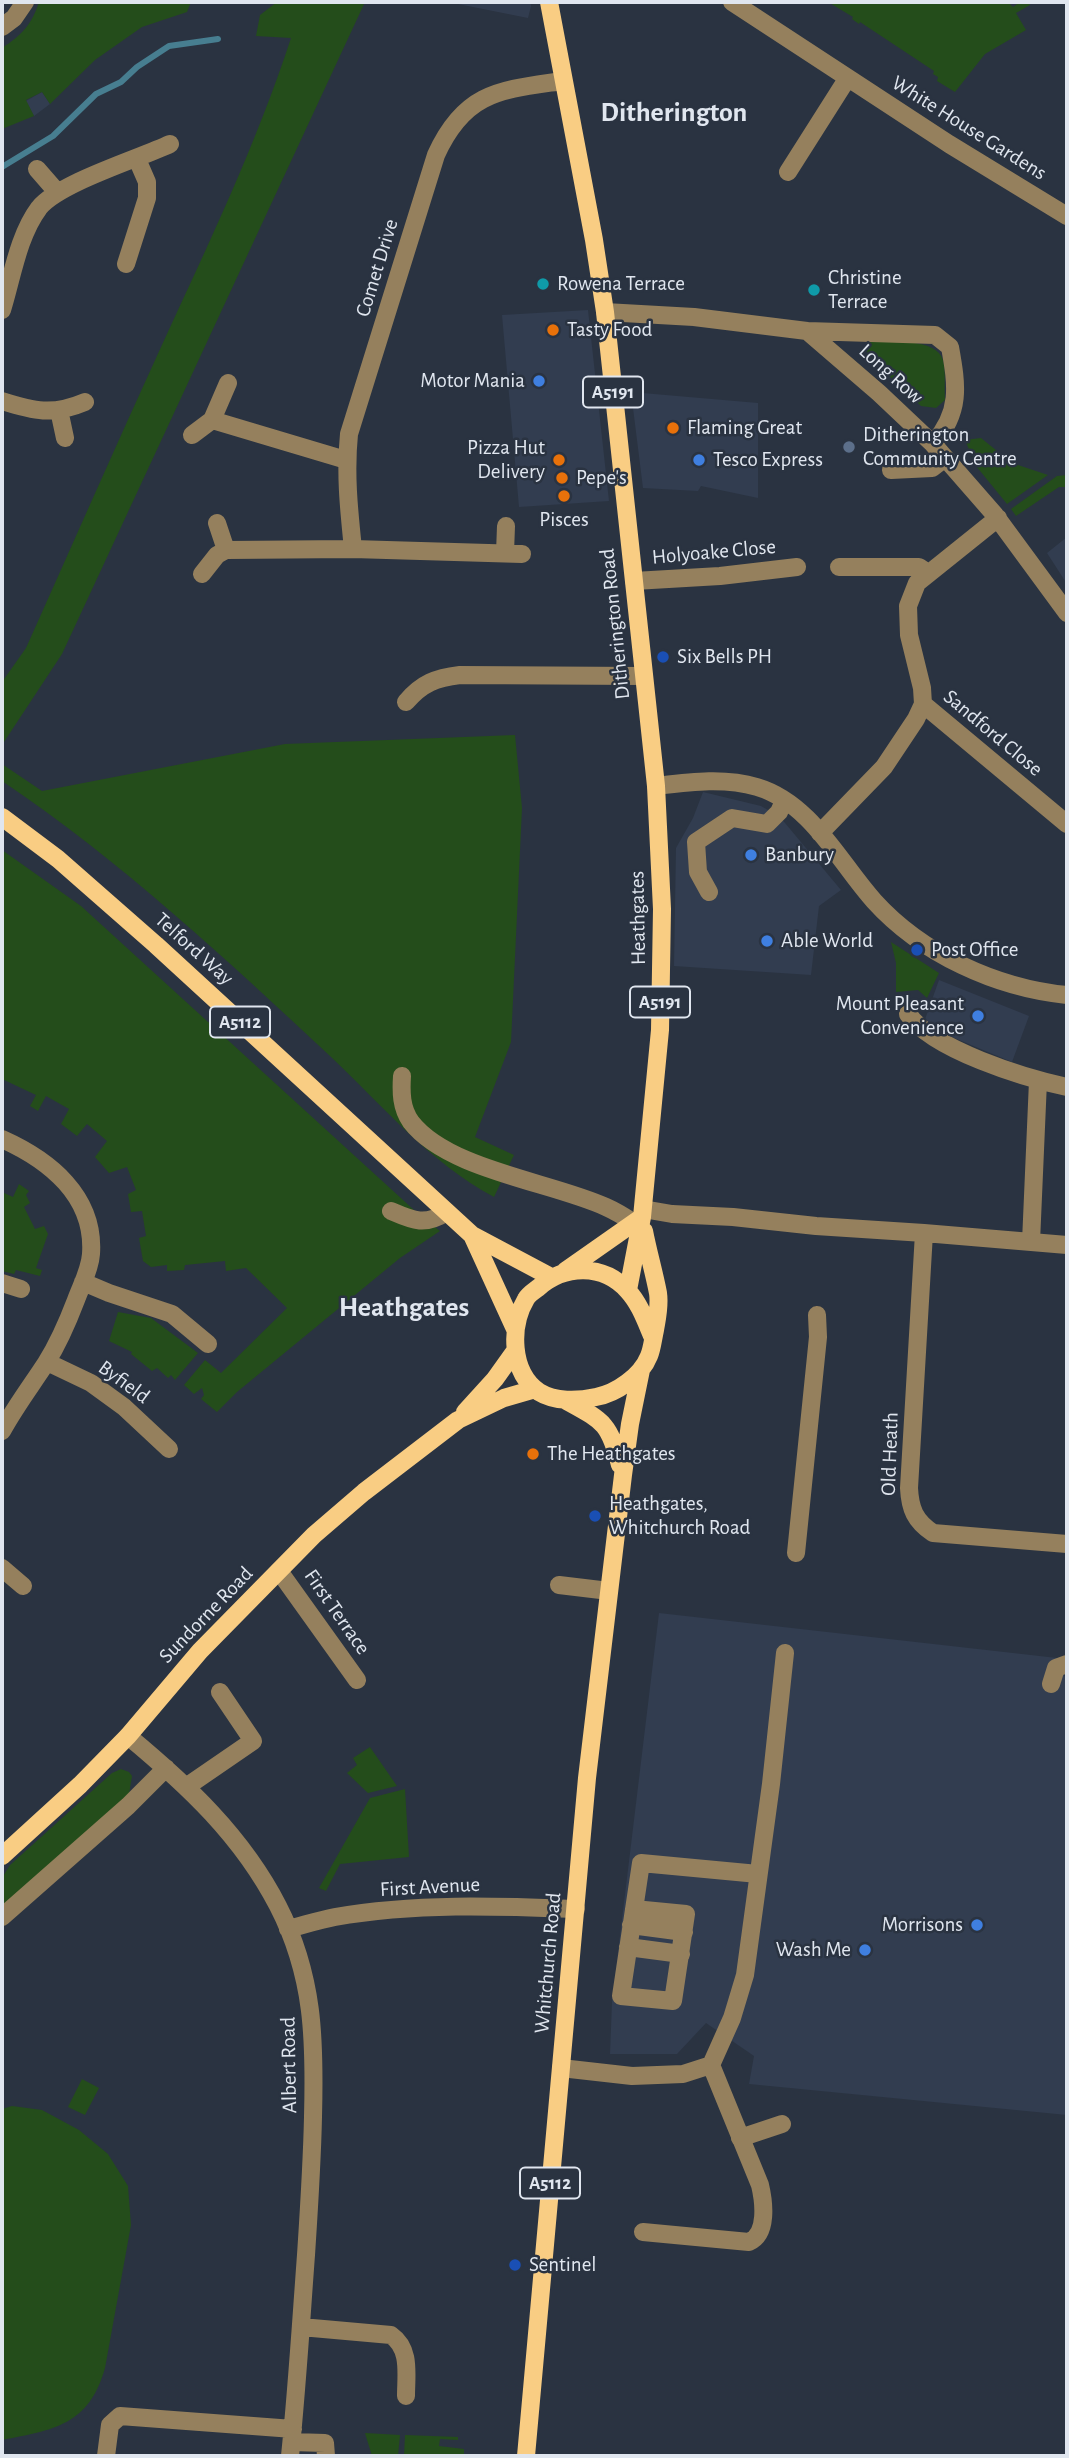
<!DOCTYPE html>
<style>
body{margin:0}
#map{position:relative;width:1069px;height:2458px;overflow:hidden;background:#2a3341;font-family:"Alegreya Sans",sans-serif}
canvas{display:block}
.frame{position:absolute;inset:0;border:4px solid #e0e6ef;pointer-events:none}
</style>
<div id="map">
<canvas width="1069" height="2458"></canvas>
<div class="frame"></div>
</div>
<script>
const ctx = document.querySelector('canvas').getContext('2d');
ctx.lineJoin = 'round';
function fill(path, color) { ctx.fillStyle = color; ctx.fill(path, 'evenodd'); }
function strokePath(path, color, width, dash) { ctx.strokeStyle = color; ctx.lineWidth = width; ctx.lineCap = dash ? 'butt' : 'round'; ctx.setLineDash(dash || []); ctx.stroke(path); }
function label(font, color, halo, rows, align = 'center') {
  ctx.font = font + ' "Alegreya Sans",sans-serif'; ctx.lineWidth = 5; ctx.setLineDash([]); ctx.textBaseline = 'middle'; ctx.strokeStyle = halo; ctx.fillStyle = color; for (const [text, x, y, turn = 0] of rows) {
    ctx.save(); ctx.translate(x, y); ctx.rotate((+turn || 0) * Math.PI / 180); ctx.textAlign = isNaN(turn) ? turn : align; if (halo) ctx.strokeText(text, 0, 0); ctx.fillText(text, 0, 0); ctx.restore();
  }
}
fill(new Path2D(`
 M 448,2 L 530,2 L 531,6 L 528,18 Z
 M 42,92 L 50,104 L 34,116 L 26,101 Z
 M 588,310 L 609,501 L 519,507 L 502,315 Z
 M 631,392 L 758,403 L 758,498 L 701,486 L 698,491 L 643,488 Z
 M 1067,537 L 1067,584 L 1047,553 Z
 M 703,792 L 761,806 L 780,817 L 841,890 L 819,906 L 811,975 L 674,966 L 676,848 L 693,818 Z
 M 939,980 L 1029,1016 L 1012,1062 L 923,1025 Z
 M 659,1613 L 1066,1659 L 1064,1676 L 1067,1677 L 1067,2115 L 749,2084 L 754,2056 L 706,2023 L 677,2054 L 610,2054 L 612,2002 Z`), '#323d50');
fill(new Path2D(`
 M 39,2 L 191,2 L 187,12 L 142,27 L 95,60 L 50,104 L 42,92 L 26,100 L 34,116 L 2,129 L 2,48 C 22,35 32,24 39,2 Z
 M 277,2 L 365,2 L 62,654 L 2,745 L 2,682 L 26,648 C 71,548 115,447 161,347 C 208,245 256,145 291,38 L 256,36 L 260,15 Z
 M 828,2 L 1008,2 L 1013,7 L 1020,2 L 1028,2 L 1030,5 L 1016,13 L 1026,30 L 985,54 L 955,92 L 937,81 L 938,77 L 933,74 L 934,71 L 860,22 L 859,24 L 852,19 L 853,17 Z
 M 871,340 C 891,342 937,338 943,360 C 946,372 944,387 945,400 L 936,408 L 921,406 L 872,360 L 864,348 Z
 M 981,438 L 1012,463 L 1048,475 L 1007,504 L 976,466 L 965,440 Z
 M 1067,475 L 1067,487 L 1059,487 L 1016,516 L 1011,509 L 1057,476 Z
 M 515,735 L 522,808 L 511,1042 L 475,1137 L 514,1155 L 494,1197 C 429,1162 383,1106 330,1056 C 226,959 121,861 2,781 L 2,764 L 42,791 L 285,744 Z
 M 2,850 L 81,906 L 414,1210 L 440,1231 L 400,1258 L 237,1392 L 217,1412 L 201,1399 L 204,1395 L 202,1388 L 194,1394 L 184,1385 L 205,1360 L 221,1373 L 287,1308 L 246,1268 L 226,1271 L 225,1261 L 185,1265 L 184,1270 L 167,1271 L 167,1265 L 151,1267 L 143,1261 L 139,1238 L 146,1236 L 142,1211 L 131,1212 L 128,1194 L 136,1190 L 127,1167 L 109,1173 L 95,1157 L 107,1141 L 87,1124 L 77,1136 L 61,1124 L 69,1109 L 46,1096 L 38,1111 L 30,1106 L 36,1095 L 2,1079 Z
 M 891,942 L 939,973 L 927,998 L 918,990 L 896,992 L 896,963 Z
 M 19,1184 L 29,1191 L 26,1195 L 30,1203 L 24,1207 L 35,1229 L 44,1226 L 48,1234 L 36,1268 L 42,1270 L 40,1276 L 16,1270 L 14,1274 L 2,1271 L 2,1192 L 13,1197 Z
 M 118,1312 L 151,1318 L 198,1353 L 175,1380 L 171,1375 L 168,1378 L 157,1368 L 152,1371 L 131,1354 L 132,1352 L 109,1341 Z
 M 370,1747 L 397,1786 L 368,1793 L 347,1773 L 357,1765 L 353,1758 Z
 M 121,1769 L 129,1772 L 132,1776 L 129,1794 L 2,1907 L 2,1878 L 10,1865 L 112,1773 Z
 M 405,1789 L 409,1857 L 340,1864 L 326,1891 L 319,1888 L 370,1798 Z
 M 82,2079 L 99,2088 L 85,2115 L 68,2107 Z
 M 12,2106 L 42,2110 L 79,2130 L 108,2154 L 128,2186 L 131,2225 L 105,2368 C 89,2425 54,2430 2,2440 L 2,2109 Z
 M 365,2433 L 400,2435 L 398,2456 L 372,2456 Z
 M 405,2435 L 458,2437 L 458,2440 L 440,2439 L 439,2446 L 464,2449 L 464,2456 L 404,2456 Z`), '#244d1b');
strokePath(new Path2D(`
 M 2,167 L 53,136 L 96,94 L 121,82 L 137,67 L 169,46 L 218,39`), '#477e90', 6);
strokePath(new Path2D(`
 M 732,2 L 949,144 L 1067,216
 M 2,27 L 14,18 L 25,2
 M 37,169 L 57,192
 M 788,172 L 847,79
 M 126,264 L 147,198 L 147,182 L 137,159
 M 2,310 C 12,278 18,236 39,208 C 59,183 138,159 170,144
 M 605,312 L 694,317 L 807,331 L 879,393 L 933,444 L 995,515 L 1067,613
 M 807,331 L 935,335 L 950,347 C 957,386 961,412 933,444
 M 2,401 C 34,411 52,416 85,402
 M 59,410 L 65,438
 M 212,420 L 346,460
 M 192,435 L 212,420 L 228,383
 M 891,470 L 932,468 L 945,458
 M 217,523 L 226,550
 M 505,553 L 506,526
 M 522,554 L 353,549 C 349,510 345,474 349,434 L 436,155 C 465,91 501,90 562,81
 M 839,567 L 919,567 L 928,573
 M 202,574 L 217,555 L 226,550 L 353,549
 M 634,581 L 720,576 L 797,567
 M 406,702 C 422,683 436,678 460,675 L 643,676
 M 923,704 L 1067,824
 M 656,786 C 689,782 724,777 757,787 C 811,803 839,862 874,901 C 922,954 996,988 1067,995
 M 820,833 L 884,767 L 916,719 L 923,704 L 922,688 L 909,635 L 908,606 L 917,583 L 998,518
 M 709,892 L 698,872 L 696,842 L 732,818 L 767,824 L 779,812 L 784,801
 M 908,1014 C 933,1050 1025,1078 1067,1087
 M 402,1076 C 401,1092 401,1108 411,1122 C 448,1170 552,1182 606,1207 C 615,1211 625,1217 634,1223
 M 2,1139 C 49,1160 95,1196 91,1254 C 90,1270 81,1286 76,1300 C 68,1321 58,1344 46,1363 C 31,1386 15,1407 2,1431
 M 643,1209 L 672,1214 L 733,1217 L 816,1226 L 924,1233 L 1067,1245
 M 391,1211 C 414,1221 425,1226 447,1212
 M 924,1233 L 909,1488 C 910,1509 915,1521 933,1533 L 1067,1544
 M 1031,1242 L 1038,1081
 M 83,1282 L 109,1293 L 172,1314 L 208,1344
 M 2,1283 L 21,1289
 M 47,1362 L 91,1383 L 124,1407 L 169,1449
 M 796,1553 L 818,1337 L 817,1315
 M 2,1568 L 23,1586
 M 279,1571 L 357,1680
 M 559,1585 L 609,1591
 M 1051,1684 L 1056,1668 L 1067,1664
 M 128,1736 C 187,1785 242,1836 278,1906 C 314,1976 315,2040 313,2117 C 312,2164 309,2209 306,2255 C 301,2322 297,2389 290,2456
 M 186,1787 L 253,1741 L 220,1692
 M 634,1909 L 686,1914 L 673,2001 L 621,1996 L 641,1863 L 758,1874
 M 2,1917 L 128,1806 L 166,1768
 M 631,1925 L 684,1932
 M 288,1929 C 304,1925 319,1920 335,1917 C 415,1903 496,1906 576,1909
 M 628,1947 L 681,1954
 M 561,2068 L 632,2076 L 683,2074 L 711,2065 L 732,2018 L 745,1975 L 771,1784 L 785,1653
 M 740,2138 L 782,2124
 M 643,2232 L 749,2242 C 768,2234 764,2202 760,2185 L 711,2065
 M 301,2327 L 391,2335 C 411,2349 406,2374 406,2396
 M 292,2442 L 325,2443 L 326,2456
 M 106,2456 L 110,2425 L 120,2416 L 293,2429`), '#95805d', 18);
strokePath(new Path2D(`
 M 549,2 L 594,240 L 605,312 L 656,786 L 662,909 L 660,1030 L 642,1217 L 628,1290
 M 2,817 L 58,859 L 156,945 L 472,1235 L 551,1277
 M 644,1231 C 648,1252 654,1272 658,1293 C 660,1306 657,1318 655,1330 C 653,1339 652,1349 649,1356 C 641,1376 617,1393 596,1397 C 578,1401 555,1402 539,1392 C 510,1372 510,1326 526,1299 C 528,1295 534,1291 538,1288 C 564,1265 603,1263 628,1291 C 640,1304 646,1322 653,1338
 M 472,1235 L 515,1329
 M 565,1271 L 642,1217
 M 565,1400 C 603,1421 609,1422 620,1465
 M 465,1412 L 495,1379 L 515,1351
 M 2,1856 L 80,1785 L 128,1736 L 200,1651 L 314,1535 L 364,1492 L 458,1420 L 504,1398 L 535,1389
 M 526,2456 L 587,1778 L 623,1475 L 630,1424 L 641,1370`), '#f9cd83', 18);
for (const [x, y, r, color] of [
 [543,284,7,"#0f9aa8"],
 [814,290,7,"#0f9aa8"],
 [553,330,7,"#e8710a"],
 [539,381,7,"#3f7fe0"],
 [673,428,7,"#e8710a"],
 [849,447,7,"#5c6f8a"],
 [559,460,7,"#e8710a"],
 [699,460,7,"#3f7fe0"],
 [562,478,7,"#e8710a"],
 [564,496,7,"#e8710a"],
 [663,657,7,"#1a4fb4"],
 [751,855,7,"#3f7fe0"],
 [767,941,7,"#3f7fe0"],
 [917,950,7,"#1a4fb4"],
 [978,1016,7,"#3f7fe0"],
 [533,1454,7,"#e8710a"],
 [595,1516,7,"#1a4fb4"],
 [977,1925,7,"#3f7fe0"],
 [865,1950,7,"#3f7fe0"],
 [515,2265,7,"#1a4fb4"]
]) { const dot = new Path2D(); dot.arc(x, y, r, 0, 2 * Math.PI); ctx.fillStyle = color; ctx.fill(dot); strokePath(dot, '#2a3341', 2.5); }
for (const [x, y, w] of [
 [613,392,60],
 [660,1002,60],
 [240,1022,60],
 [550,2183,60]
]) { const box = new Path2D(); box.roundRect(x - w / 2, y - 15.5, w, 31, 5); ctx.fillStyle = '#2a3341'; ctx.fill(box); strokePath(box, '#e0e6ef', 2); }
label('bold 19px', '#e0e6ef', null, [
 ["A5191",613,392],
 ["A5191",660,1002],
 ["A5112",240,1022],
 ["A5112",550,2183]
]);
label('21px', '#e0e6ef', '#2a3341', [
 ["White House Gardens",969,128,32],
 ["Comet Drive",377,268,-73],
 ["Long Row",891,374,42],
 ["Holyoake Close",714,552,-5],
 ["Ditherington Road",615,624,-96],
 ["Sandford Close",993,733,40],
 ["Heathgates",638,918,-91],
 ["Telford Way",194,949,42],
 ["Byfield",124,1382,36],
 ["Old Heath",890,1454,-88],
 ["First Terrace",337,1612,55],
 ["Sundorne Road",206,1615,-46],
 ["First Avenue",430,1887,-3],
 ["Whitchurch Road",548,1963,-85],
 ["Albert Road",289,2065,-91]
]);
label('21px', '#e0e6ef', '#2a3341', [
 ["Christine",828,278],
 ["Terrace",828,302],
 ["Rowena Terrace",557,284],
 ["Tasty Food",567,330],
 ["Motor Mania",525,381,"right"],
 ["Flaming Great",687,428],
 ["Ditherington",863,435],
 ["Community Centre",863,459],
 ["Pizza Hut",545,448,"right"],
 ["Delivery",545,472,"right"],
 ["Tesco Express",713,460],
 ["Pepe's",576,478],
 ["Pisces",564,520,"center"],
 ["Six Bells PH",677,657],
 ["Banbury",765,855],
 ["Able World",781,941],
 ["Post Office",931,950],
 ["Mount Pleasant",964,1004,"right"],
 ["Convenience",964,1028,"right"],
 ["The Heathgates",547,1454],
 ["Heathgates,",609,1504],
 ["Whitchurch Road",609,1528],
 ["Morrisons",963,1925,"right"],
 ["Wash Me",851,1950,"right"],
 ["Sentinel",529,2265]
], 'left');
label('bold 28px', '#e0e6ef', '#2a3341', [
 ["Ditherington",674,113],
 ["Heathgates",404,1308]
]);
</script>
